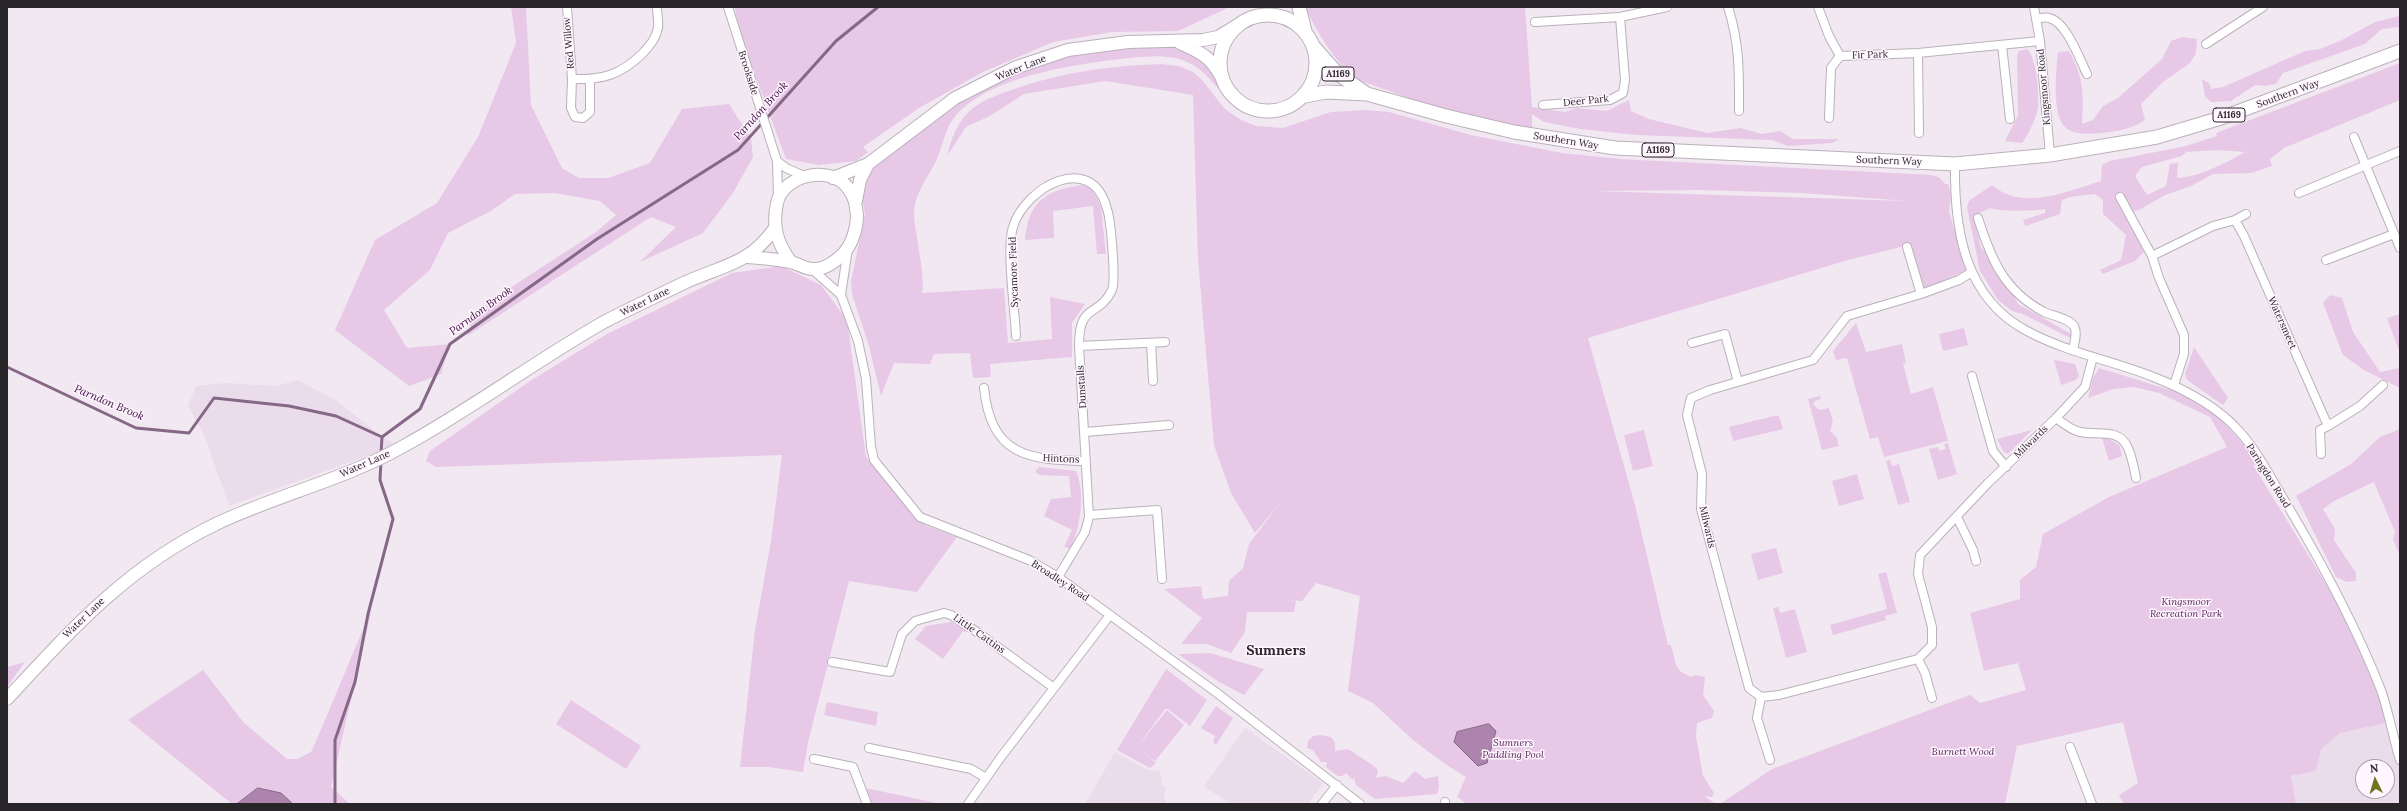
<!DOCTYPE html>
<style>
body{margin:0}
#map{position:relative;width:2407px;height:811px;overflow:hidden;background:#f1e8f1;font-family:Lora,serif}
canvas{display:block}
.frame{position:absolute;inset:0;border:8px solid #282528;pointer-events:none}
.north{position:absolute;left:2355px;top:759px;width:40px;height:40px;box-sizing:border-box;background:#fff6ff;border:1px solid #a9a2a9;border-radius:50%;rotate:355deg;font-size:11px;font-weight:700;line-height:16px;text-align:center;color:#282528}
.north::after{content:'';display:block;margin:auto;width:14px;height:18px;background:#6d7722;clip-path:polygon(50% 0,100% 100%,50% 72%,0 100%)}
</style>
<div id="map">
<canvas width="2407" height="811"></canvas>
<div class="frame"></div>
<div class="north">N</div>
</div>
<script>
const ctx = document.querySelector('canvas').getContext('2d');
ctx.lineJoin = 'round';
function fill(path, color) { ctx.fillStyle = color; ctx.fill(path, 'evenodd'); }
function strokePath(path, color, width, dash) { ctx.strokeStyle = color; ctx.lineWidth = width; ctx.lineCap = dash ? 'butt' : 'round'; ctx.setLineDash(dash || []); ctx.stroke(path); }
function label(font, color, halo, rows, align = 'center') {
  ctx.font = font + ' Lora,serif'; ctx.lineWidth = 3; ctx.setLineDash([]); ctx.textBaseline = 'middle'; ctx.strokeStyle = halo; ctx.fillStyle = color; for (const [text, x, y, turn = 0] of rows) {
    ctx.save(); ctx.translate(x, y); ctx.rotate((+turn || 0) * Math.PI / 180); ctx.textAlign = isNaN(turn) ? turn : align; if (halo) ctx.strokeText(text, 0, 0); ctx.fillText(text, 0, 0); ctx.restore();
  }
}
fill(new Path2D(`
 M 298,380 L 337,401 L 382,437 L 397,445 L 229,506 L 205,437 L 188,406 L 196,386 L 225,383 L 276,386 Z
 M 2386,723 L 2400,766 L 2400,804 L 2296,804 L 2291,776 L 2316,771 L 2320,749 L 2340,733 ZM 2363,767 L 2387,767 L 2387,791 L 2363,791 Z
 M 1245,728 L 1323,783 L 1308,804 L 1230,804 L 1204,786 Z
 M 1115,752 L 1146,769 L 1160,771 L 1163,787 L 1166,787 L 1167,791 L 1164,792 L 1166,804 L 1085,804 Z`), '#ebdceb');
fill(new Path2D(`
 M 511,7 L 526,7 L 531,105 L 562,168 L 579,178 L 608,178 L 650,163 L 682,109 L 729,104 L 751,138 L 753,157 L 733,193 L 703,233 L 640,262 L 676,227 L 651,217 L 467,336 L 472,317 L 510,288 L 596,232 L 616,215 L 600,201 L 555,193 L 515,194 L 491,211 L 448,233 L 430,270 L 384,310 L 407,348 L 450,344 L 441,374 L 409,386 L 335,330 L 375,240 L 437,203 L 478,137 L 516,43 Z
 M 735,7 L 1230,7 L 1178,31 L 1112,32 L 1053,42 L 983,72 L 919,108 L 863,147 L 868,152 L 856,161 L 819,165 L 786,159 L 738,29 Z
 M 1305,7 L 1525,7 L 1532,107 L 1565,112 L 1576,108 L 1607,111 L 1629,100 L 1631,111 L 1649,119 L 1707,133 L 1740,128 L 1762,134 L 1780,131 L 1793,139 L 1839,139 L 1832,143 L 1788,146 L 1772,140 L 1637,135 L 1580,129 L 1544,122 L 1532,114 L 1532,131 L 1435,107 L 1358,80 C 1337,66 1316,30 1305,7 Z
 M 2400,16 L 2400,27 L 2382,29 L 2365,44 L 2283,73 L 2276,84 L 2265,86 L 2255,85 L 2231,101 L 2211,102 L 2205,96 L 2202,79 L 2210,84 L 2211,89 L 2223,87 L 2305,51 L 2320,49 L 2340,41 L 2375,22 Z
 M 2182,37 L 2197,39 L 2196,53 L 2190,63 L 2163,82 L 2141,104 L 2145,120 C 2132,129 2118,131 2102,133 C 2091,134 2073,136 2064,126 C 2052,113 2056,69 2058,52 L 2069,51 C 2084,78 2084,95 2082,124 L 2093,120 L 2103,106 L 2118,98 L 2162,59 L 2171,41 Z
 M 1127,46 C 1176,46 1193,41 1224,86 L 1218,89 C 1207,74 1194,62 1175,58 C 1155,54 1132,58 1112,60 C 1065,66 973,80 949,126 C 943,138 941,151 935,163 C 926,180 914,195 914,215 C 915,234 926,277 922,293 L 1004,288 L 1008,343 L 1052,339 L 1050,297 L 1085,304 L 1072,323 L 1072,357 L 990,364 L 991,377 L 973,378 L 970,353 L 934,354 L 930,364 L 894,363 L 881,396 L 869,346 L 852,294 L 851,281 L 865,214 L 862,197 L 865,178 L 869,171 L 941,117 L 959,101 L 1001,78 L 1081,52 Z
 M 2027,49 C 2037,58 2039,93 2038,107 C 2037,117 2028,135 2022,143 L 2005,141 L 2018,115 L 2017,56 L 2019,51 Z
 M 2400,63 L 2400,100 L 2284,148 L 2270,159 L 2272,166 L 2251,173 L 2213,174 L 2191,186 L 2165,195 L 2139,210 L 2125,212 L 2144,252 L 2135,261 L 2103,274 L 2100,270 L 2121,260 L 2126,235 L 2103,214 L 2103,200 L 2095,194 L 2070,197 L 2062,200 L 2060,214 L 2025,226 L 2023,220 L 2045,213 L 2045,209 C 2033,211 2001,212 1990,208 L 1974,216 L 1981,248 L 1989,255 L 1996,272 L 2007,282 L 2018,304 L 2071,334 L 2070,338 L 2023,314 L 2012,311 L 1998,300 L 1980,271 L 1967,207 L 1969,201 L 1992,185 C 2023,212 2067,191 2101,181 L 2102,165 L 2110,161 L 2186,146 L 2217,136 L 2216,133 ZM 2217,150 L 2245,152 C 2226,163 2199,177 2177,178 L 2178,163 L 2170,164 L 2166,186 L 2147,195 L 2135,176 L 2142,167 L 2182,156 L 2186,152 Z
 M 1161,64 L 1179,66 L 1193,72 L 1202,80 L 1225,109 L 1241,120 L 1256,126 L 1283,128 L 1331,112 L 1365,110 L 1389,112 L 1471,135 L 1562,153 L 1620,159 L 1931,175 L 1939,177 L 1945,184 L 1948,184 L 1951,194 L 1949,212 L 1967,270 L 1918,292 L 1905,246 L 1848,260 L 1588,338 L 1635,505 L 1668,645 L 1671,645 L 1676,665 L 1680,671 L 1691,677 L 1696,675 L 1705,677 L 1703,695 L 1714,711 L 1712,718 L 1697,723 L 1696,736 L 1703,776 L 1714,793 L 1712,797 L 1704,796 L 1716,804 L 1467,804 L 1457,797 L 1466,777 L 1448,766 L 1414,741 L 1373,703 L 1348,691 L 1360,596 L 1316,583 L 1302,601 L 1289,600 L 1296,601 L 1294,612 L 1247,612 L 1245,632 L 1231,653 L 1207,644 L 1181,644 L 1202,618 L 1164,589 L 1201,586 L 1203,599 L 1228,596 L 1229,581 L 1243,568 L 1249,544 L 1282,500 L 1255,533 L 1231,493 L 1214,445 L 1198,260 L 1193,95 L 1105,81 L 1024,94 L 990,116 L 966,127 L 947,156 C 951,139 958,120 972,109 C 984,99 1000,94 1014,89 C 1063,72 1109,66 1161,64 ZM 1700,190 L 1803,193 L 1907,201 L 1594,191 Z
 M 1083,185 L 1093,189 L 1101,207 L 1106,254 L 1097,254 L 1093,206 L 1053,211 L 1054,238 L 1025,240 C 1028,202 1045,190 1083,185 Z
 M 781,266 L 821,285 L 847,320 L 866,457 L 918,519 L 927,526 L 957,537 L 917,592 L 849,581 L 808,742 L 803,772 L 769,767 L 740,767 L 755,630 L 771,541 L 782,455 L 436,467 L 426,461 L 430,451 L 530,381 L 607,334 L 732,273 Z
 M 2330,295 L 2342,298 L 2353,332 L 2380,372 L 2400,368 L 2400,388 L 2364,370 L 2343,355 L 2323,303 Z
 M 2400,314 L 2400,350 L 2399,351 L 2387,318 Z
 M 1856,323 L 1866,352 L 1902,344 L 1906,363 L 1903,364 L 1911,394 L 1933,387 L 1948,441 L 1884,457 L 1878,437 L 1870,439 L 1847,358 L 1836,360 L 1833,351 Z
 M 1964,328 L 1968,345 L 1943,351 L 1939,334 Z
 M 2194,347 L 2228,398 L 2223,405 L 2187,380 L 2185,374 Z
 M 2054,360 L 2075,364 L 2079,376 L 2076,380 L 2061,385 Z
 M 2099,368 L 2180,393 L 2216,414 L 2248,449 L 2257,465 L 2253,465 L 2343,612 L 2382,704 L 2386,723 L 2340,733 L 2321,749 L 2316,771 L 2291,776 L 2296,804 L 2124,804 L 2119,795 L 2138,783 L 2123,722 L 2017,746 L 2016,735 L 2017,745 L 2005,804 L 1720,804 L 1772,769 L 1970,695 L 1980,703 L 2026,690 L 2018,663 L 1984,671 L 1970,613 L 2020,599 L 2020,580 L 2036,567 L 2043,534 L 2109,497 L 2227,447 L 2210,417 L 2159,393 L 2134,387 L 2113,389 L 2088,398 L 2093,378 Z
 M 1820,396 L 1821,399 L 1815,401 L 1813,404 L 1819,410 L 1829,408 L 1833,421 L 1830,431 L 1837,438 L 1839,446 L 1822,450 L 1808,399 Z
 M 1774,416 L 1779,416 L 1783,429 L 1733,441 L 1729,427 Z
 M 2400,429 L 2400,555 L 2393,540 L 2395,532 L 2374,482 L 2334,501 L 2323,509 L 2335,529 L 2334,540 L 2356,573 L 2356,581 L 2347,582 L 2336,577 L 2296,496 L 2351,464 L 2380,437 Z
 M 1644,430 L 1653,466 L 1633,471 L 1624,435 Z
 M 2032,430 L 2008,454 L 2004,452 L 1997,439 Z
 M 2102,438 L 2108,438 L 2120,446 L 2122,456 L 2109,461 Z
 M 1948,443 L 1957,474 L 1938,480 L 1929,449 L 1938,447 L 1939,451 L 1946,449 L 1944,444 Z
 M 1890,460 L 1892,466 L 1899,464 L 1910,502 L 1898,505 L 1886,461 Z
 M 1039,467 L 1076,471 C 1086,497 1080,524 1071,549 L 1064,547 L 1072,530 L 1044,516 L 1051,499 L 1071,497 L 1069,476 L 1040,475 L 1035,472 Z
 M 1857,474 L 1864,499 L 1839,506 L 1832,481 Z
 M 1776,548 L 1783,573 L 1758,580 L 1751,554 Z
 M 1886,572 L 1897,613 L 1885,616 L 1886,620 L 1833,635 L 1830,625 L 1887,609 L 1878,574 Z
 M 1778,607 L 1780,613 L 1795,609 L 1807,652 L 1786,658 L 1773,608 Z
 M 372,608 L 331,787 L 350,804 L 232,804 L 128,720 L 203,670 L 244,723 L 287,759 L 297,759 L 311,752 L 317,739 Z
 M 951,622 L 967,630 L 966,632 L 963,631 L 943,659 L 915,639 L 926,626 Z
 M 1210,653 L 1264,669 L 1244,695 L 1219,682 L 1178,654 Z
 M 25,662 L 7,687 L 7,667 Z
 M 1166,669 L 1207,700 L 1190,726 L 1168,709 L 1165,709 L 1137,747 L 1167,710 L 1184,725 L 1155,761 L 1140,749 L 1156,763 L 1150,768 L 1117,750 Z
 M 571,700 L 641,746 L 626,769 L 556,724 Z
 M 827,702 L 878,712 L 876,726 L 824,715 Z
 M 1216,706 L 1233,718 L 1216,745 L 1213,742 L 1215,736 L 1201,728 Z
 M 1321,735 L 1331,737 L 1335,743 L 1335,751 L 1348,749 L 1374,766 L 1378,771 L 1376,778 L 1386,776 L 1403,783 L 1415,771 L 1425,779 L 1438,776 L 1439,787 L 1437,794 L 1375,799 L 1356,785 L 1354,777 L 1353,780 L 1346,773 L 1343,776 L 1338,776 L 1326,767 L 1327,762 L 1321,762 L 1313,750 L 1307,748 L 1308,741 L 1313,736 Z
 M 865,788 L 942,804 L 870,804 Z`), '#e7c9e7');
const water = new Path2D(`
 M 1489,724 L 1496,731 L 1487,763 L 1478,766 L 1454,742 L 1457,732 Z
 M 258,788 L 281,793 L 293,804 L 237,804 Z`);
fill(water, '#ad84ae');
strokePath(water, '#856886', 1);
strokePath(new Path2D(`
 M 7,367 L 136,428 L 189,433 L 214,398 L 289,406 L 336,416 L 382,437 L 420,409 L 450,344 L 597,239 L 738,150 L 836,41 L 878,7
 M 381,454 L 382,437
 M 335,804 L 335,740 L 355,682 L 368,614 L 393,519 L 380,480 L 381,461`), '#856886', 3);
const minor = new Path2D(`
 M 567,7 L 572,79 C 603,80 620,75 642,54 C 649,46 656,39 658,28 C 659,22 657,14 657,7
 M 728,7 L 777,161 L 778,195
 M 1728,7 C 1740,45 1739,72 1739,111
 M 1818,7 L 1829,36 L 1840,56
 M 2034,7 L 2040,41 L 2050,155
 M 2036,19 C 2040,18 2045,17 2049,18 C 2066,21 2080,60 2087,74
 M 1535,22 L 1620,17 L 1667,7
 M 2206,44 L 2263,7
 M 2002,45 L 2010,119
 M 1918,53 L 1919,133
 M 1840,56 L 1918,53 L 2040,41
 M 572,79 L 571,108 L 575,117 L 583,118 L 590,112 L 590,79
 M 1543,105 L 1610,100 L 1623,93 L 1625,80 L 1620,17
 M 1829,118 L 1831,68 L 1840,56
 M 2354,137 L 2400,248
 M 777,161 L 786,168 L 804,176
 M 1955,164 C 1954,228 1964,298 2027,331 C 2066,352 2110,360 2151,376 C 2182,388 2216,405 2239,431 C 2259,453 2273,482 2289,508 C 2324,567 2356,626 2381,690 C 2389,713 2393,737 2400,760
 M 2299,193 L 2400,151
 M 2120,197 L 2152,256 L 2159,278 L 2184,335 L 2184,354 L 2174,385
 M 1978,218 C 1991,259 2004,291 2044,312 C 2053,316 2068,318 2074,326 C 2078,334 2074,343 2073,350
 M 2235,220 L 2246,214
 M 1907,247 L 1921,294
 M 2152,256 L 2213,226 L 2235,220 L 2244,236 L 2328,426 L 2320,430 L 2321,454
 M 2326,260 L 2394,234
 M 813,270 L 841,295 L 858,341 L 866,379 L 871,447 L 874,460 L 920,517 L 1029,560 L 1058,577 L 1217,693 L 1360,804
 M 1972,272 L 1959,280 L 1921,294 L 1847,316 L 1813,360 L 1710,390 L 1691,398 L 1687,415 L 1702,474 L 1701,509 L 1749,688 L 1761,697 L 1779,695 L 1918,659 L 1932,645 L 1932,627 L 1918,574 L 1920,555 L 1988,483 L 2056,418 L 2085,387 L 2093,357
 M 841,295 L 848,248
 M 1016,336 C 1015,310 1006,250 1013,227 C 1025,187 1092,150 1107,209 C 1111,220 1116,280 1112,290 C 1098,319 1079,301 1079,346
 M 1151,343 L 1153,381
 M 1692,343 L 1725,334 L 1738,382
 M 1972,376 L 1993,451 L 2006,467
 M 984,388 C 991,455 1027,460 1085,461
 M 2056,418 C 2064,424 2071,430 2080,432 C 2097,436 2119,427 2128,448 C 2132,457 2134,468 2136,478
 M 2328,426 L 2360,406 L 2383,385
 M 1085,432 L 1169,425
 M 1089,515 L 1157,510 L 1162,579
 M 1957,517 L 1973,550 L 1976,561
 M 1058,577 L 1085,532 L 1089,517 L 1079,346 L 1165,342
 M 1918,659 L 1925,673 L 1932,698
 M 832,662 L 890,672 L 902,634 L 915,621 L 944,613 L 951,615 L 980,634 L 1054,688
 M 1761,697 L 1757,718 L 1770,760
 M 2070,747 L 2092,804
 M 869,748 L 971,769 L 986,778
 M 814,759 L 853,767 L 867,804
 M 1445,802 L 1445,804
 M 968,804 L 1001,757 L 1110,615
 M 1322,804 L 1337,785`);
const secondary = new Path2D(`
 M 1180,43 C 1202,53 1210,56 1222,78
 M 833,178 L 868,164 L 955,98 L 1014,68 L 1068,50 L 1128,42 L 1203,40 L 1218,37 L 1236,26
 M 856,201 L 860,180 L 868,164
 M 747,257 C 762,258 776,259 790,262 C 797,263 805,269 813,269 C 825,270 836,261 844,253 C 852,244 857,228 857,216 C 856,205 855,197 848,188 C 830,164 783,175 777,203 C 772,227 777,243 791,262
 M 7,699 C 73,628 127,567 216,524 C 277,495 343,480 402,447 C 472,409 535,361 604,322 C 631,308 659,295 686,282 C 722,266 751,263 774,229`);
const primary = new Path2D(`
 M 1299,7 L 1305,31
 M1220 63a48 48 0 1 1 96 0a48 48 0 1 1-96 0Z
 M 1314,47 L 1338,74 L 1367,94
 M 1305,96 L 1326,92 L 1367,94 L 1446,116 L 1514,132 L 1615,148 L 1955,164 L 2050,155 L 2157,137 L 2221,118 L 2400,51`);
strokePath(minor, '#bab1ba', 10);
strokePath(secondary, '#bab1ba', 14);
strokePath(primary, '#bab1ba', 15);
strokePath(minor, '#fff', 8);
strokePath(secondary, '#fff', 12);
strokePath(primary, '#fff', 13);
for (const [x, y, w] of [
 [1338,74,32],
 [2229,115,32],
 [1658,150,32]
]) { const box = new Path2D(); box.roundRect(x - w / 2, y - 7, w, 14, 3); ctx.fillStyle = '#fff6ff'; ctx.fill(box); strokePath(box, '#282528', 1); }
label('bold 9px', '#282528', null, [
 ["A1169",1338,74],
 ["A1169",2229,115],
 ["A1169",1658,150]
]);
label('10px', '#282528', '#fff6ff', [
 ["Red Willow",569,43,-95],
 ["Fir Park",1870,55,-2],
 ["Water Lane",1021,68,-22],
 ["Brookside",748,73,72],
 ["Kingsmoor Road",2044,87,-95],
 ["Southern Way",2288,94,-20],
 ["Deer Park",1586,101,-6],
 ["Southern Way",1566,141,9],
 ["Southern Way",1889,161,2],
 ["Sycamore Field",1014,272,-92],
 ["Water Lane",645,302,-26],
 ["Watersmeet",2282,323,66],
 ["Dunstalls",1082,387,-94],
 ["Milwards",2031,442,-44],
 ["Hintons",1061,459,3],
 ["Water Lane",365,464,-24],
 ["Paringdon Road",2268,476,58],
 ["Milwards",1707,527,77],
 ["Broadley Road",1060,581,33],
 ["Water Lane",84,618,-44],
 ["Little Cattins",979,634,35]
]);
label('italic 10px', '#59265b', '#fff6ff', [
 ["Kingsmoor",2186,602],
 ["Recreation Park",2186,614],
 ["Sumners",1513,743],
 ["Paddling Pool",1513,755],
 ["Burnett Wood",1963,752]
]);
label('italic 11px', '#420f45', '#fff6ff', [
 ["Parndon Brook",761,111,-48],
 ["Parndon Brook",481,311,-36],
 ["Parndon Brook",109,403,23]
]);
label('bold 14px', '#2e272e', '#fff6ff', [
 ["Sumners",1276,651]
]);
</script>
